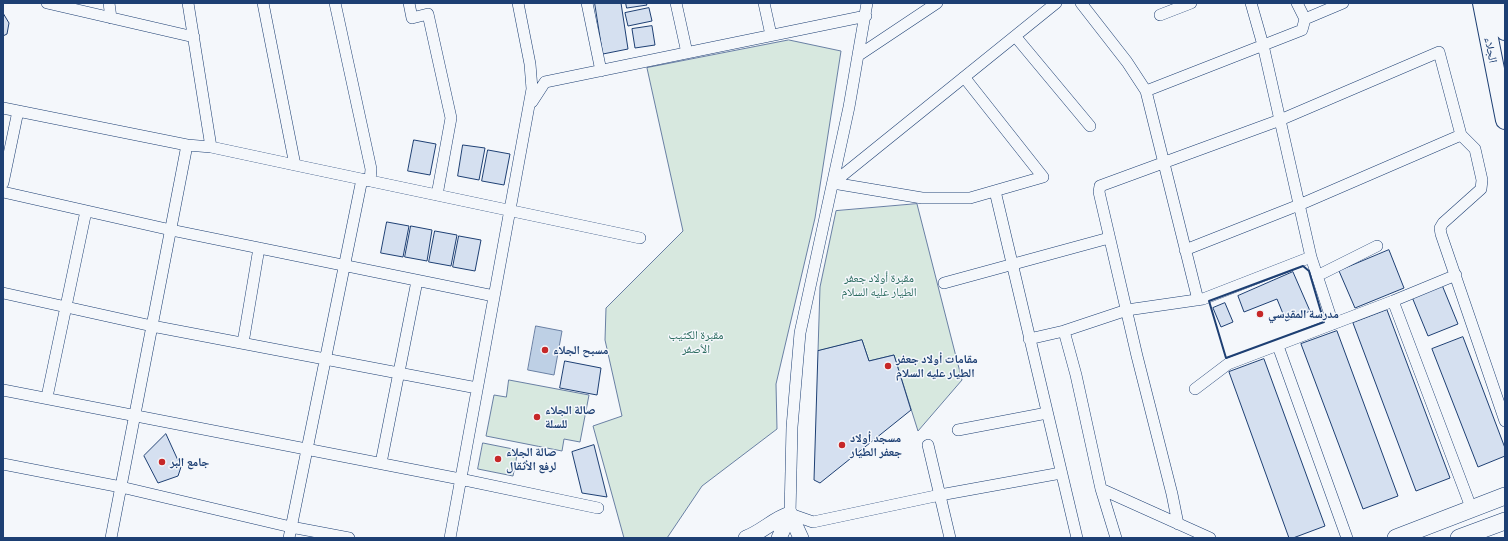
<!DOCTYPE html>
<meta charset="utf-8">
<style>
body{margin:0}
#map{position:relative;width:1508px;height:541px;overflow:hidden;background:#f4f7fb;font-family:Barlow,sans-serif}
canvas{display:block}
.frame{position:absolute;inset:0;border:4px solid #1d3f73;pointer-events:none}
</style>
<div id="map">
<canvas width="1508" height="541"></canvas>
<div class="frame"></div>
</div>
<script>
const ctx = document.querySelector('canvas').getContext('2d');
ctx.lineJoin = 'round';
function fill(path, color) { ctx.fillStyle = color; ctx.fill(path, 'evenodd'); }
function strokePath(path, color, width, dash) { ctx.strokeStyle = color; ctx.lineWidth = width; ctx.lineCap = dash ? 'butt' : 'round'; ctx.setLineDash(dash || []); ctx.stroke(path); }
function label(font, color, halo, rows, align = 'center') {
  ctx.font = font + ' Barlow,"Noto Naskh Arabic",sans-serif'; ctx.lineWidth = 3; ctx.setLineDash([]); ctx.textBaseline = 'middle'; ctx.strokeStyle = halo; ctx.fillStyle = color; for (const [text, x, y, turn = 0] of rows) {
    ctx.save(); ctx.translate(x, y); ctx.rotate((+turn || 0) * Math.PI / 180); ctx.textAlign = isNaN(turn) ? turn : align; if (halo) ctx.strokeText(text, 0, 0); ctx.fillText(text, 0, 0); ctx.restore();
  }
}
const green = new Path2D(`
 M 789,40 L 841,51 L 815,218 L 776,384 L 777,429 L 702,486 L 667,538 L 624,538 L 593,426 L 622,416 L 605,340 L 606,308 L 683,231 L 647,68 Z
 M 917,204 L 962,380 L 918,431 L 894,355 L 869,361 L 862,340 L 818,351 L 820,287 L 836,211 Z
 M 509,380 L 589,395 L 580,442 L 564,439 L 562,451 L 486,436 L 494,395 L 506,397 Z
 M 483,443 L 518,450 L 513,476 L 478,469 Z`);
fill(green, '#d7e8df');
strokePath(green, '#687fa3', 1);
const water = new Path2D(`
 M 536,326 L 562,331 L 554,375 L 528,370 Z`);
fill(water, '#bed0e5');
strokePath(water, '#687fa3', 1);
const building = new Path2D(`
 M 595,3 L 621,3 L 628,49 L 603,54 Z
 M 626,3 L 646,3 L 647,5 L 627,8 Z
 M 649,8 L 652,21 L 628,26 L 625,13 Z
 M 3,13 L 9,23 L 7,34 L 3,36 Z
 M 652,26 L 655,45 L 635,48 L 632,29 Z
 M 414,140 L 436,144 L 430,175 L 408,171 Z
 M 463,145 L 485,148 L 479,180 L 458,176 Z
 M 488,150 L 510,154 L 504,185 L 482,181 Z
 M 387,222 L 409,226 L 403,257 L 381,253 Z
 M 411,226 L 432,230 L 427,261 L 405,257 Z
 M 435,231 L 457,235 L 451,266 L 429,262 Z
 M 459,236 L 481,240 L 475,271 L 453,267 Z
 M 1389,250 L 1404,288 L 1355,308 L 1339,271 Z
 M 1293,272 L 1310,311 L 1286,321 L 1277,299 L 1244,312 L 1238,296 Z
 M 1442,285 L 1458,324 L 1428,336 L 1412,297 Z
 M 1225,303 L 1233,322 L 1221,327 L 1213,308 Z
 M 1387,310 L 1450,478 L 1416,491 L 1353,323 Z
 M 1337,331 L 1398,496 L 1363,509 L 1301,344 Z
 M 1463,337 L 1505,448 L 1505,456 L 1478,467 L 1432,349 Z
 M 862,340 L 869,361 L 894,355 L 911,410 L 820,483 L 814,480 L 818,351 Z
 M 1264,359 L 1325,526 L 1293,538 L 1289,538 L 1229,372 Z
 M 565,361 L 601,368 L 597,395 L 560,388 Z
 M 166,434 L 181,467 L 178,476 L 158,483 L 144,456 Z
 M 594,445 L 607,497 L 582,493 L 572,452 Z`);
fill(building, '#d5e0f0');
strokePath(building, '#1d3f73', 1);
const minor = new Path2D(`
 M 47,3 L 194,37
 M 109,3 L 111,18
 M 188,3 L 211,147
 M 263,3 L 295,165
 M 335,3 L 371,169 L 370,181
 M 409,3 L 412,18 L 428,14 L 451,118 L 437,195
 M 587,3 L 601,71
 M 676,3 L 687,53
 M 764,3 L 771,35
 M 867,3 L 849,107 L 800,333 L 792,427 L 790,514 L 813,522 L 940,495 L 1061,473
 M 1081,3 L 1127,62 L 1146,91 L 1198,300
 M 1251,3 L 1263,45 L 1311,257 L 1333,324
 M 1160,15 L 1191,3
 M 1305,19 L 1343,3
 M 1015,36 L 1090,126
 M 859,55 L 937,3
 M 1146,91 L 1302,30 L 1305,19 L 1297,3
 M 532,102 L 545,82 L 866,16
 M 3,108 L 187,145 L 211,147 L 295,165 L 640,238
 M 3,183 L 18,111
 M 833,183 L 922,198 L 970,198 L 1043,177 L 964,77
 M 833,183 L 1056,3
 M 995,191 L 1077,538
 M 3,192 L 171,230 L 494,296
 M 1185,250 L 1299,205 L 1461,135
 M 1317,276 L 1377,246
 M 944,283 L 1109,238
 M 3,293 L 152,326 L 477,388
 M 1393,301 L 1472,510
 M 1064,331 L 1076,375 L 1101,489
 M 1029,339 L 1064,331 L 1127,310 L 1203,299 L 1311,257
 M 243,343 L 259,248
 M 1278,346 L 1347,538
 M 1195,389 L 1228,364 L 1393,301 L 1456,275
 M 3,390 L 460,479 L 598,508
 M 47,397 L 86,211
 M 958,430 L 1047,413
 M 928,445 L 950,538
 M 381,463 L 417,281
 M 3,464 L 121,487 L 291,527 L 349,538
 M 1178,524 L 1172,494 L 1137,356 L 1099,192 L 1100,186 L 1280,120 L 1439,52 L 1461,135 L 1475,149 L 1482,180 L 1481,189 L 1443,223 L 1440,228 L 1441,234 L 1505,421
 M 111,538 L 187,145
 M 289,538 L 362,179
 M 450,538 L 532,89 L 530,64 L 518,3
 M 1116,538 L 1101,489 L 1210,538`);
const secondary = new Path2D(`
 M 790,514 L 801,538
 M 746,538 C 762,532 774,519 790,514
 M 779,538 L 790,514`);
const primary = new Path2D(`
 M 1396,538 L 1505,496
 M 1459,538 L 1505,521`);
const trunk = new Path2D(`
 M 1482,3 L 1505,120
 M 1500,3 L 1505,31`);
strokePath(minor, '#1d3f73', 12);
strokePath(secondary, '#1d3f73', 16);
strokePath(primary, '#1d3f73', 18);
strokePath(trunk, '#1d3f73', 20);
strokePath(minor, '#f4f7fb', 11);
strokePath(secondary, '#f4f7fb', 15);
strokePath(primary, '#f4f7fb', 17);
strokePath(trunk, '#f4f7fb', 18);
strokePath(new Path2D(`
 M 1303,266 L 1309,271 L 1324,322 L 1226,358 L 1209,301 Z`), '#1d3f73', 2);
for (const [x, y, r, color] of [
 [1260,314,4,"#c62828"],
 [545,350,4,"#c62828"],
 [888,366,4,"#c62828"],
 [537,417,4,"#c62828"],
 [842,445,4,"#c62828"],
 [498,459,4,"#c62828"],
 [162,462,4,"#c62828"]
]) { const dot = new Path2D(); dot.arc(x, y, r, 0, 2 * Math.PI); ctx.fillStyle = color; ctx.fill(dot); strokePath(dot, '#f4f7fb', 1.5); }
label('12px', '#1d3f73', '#f4f7fb', [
 ["الجلاء",1491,50,79]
]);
label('12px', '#2c6c60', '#f4f7fb', [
 ["مقبرة أولاد جعفر",879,278],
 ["الطيار عليه السلام",879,292],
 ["مقبرة الكثيب",696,335],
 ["الأصفر",696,349]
]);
label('bold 12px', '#1d3f73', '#f4f7fb', [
 ["مدرسة المقدسي",1268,314],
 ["مسبح الجلاء",553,350],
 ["مقامات أولاد جعفر",896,359],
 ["الطيار عليه السلام",896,373],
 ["صالة الجلاء",545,410],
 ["للسلة",545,424],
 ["مسجد أولاد",850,438],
 ["جعفر الطيار",850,452],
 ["صالة الجلاء",506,452],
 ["لرفع الأثقال",506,466],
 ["جامع البر",170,462]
], 'left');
</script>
